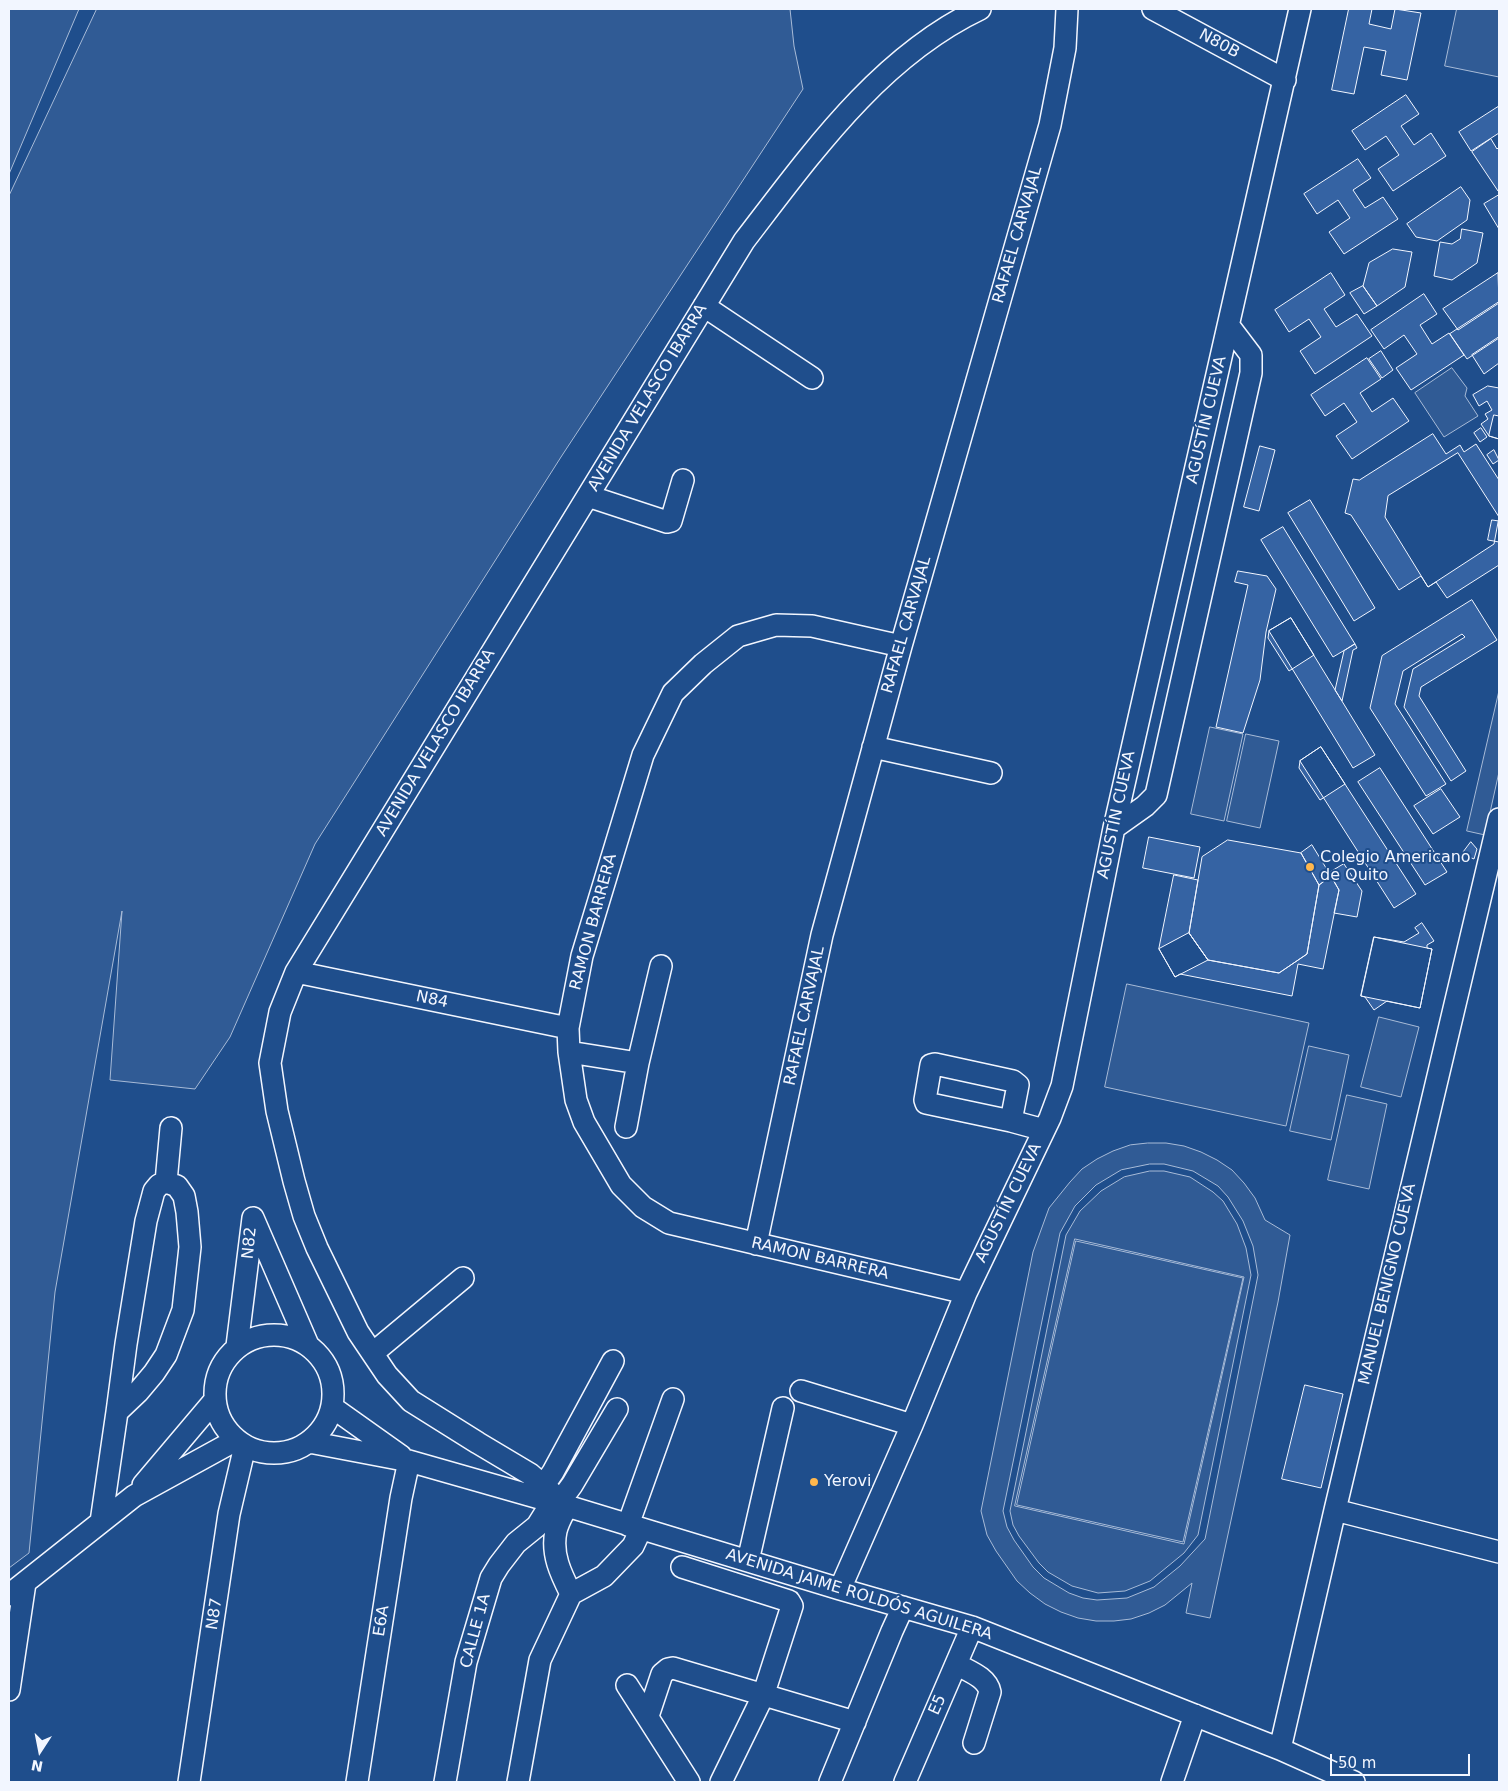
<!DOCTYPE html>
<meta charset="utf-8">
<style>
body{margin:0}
#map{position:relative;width:1508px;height:1791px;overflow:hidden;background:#1f4e8c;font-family:"DejaVu Sans",sans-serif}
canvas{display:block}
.frame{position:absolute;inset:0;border:10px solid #f2f6ff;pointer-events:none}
.north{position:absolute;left:15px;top:1726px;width:50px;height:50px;-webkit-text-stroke:4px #1f4e8c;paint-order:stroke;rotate:191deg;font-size:14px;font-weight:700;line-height:20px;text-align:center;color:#f2f6ff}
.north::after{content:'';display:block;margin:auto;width:18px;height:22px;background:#f2f6ff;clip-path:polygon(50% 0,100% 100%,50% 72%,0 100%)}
.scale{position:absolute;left:1330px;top:1754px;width:140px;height:22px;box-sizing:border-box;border:2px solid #f2f6ff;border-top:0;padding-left:6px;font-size:15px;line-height:18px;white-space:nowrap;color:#f2f6ff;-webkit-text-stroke:4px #1f4e8c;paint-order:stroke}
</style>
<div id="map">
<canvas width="1508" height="1791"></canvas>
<div class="frame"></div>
<div class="north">N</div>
<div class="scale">50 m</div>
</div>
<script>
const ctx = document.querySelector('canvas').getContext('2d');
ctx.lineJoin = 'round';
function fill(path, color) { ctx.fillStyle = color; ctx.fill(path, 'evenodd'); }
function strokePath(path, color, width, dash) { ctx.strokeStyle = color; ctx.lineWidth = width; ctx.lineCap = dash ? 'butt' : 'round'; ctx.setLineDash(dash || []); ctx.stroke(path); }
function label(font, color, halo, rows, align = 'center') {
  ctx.font = font + ' "DejaVu Sans",sans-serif'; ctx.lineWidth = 4; ctx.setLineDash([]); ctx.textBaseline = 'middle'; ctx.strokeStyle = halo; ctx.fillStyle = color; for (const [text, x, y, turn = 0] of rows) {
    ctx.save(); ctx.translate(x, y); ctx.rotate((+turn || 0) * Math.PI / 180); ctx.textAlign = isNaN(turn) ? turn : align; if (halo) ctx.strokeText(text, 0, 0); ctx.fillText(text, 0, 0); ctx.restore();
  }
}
const built = new Path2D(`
 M 9,9 L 79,9 L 9,174 Z
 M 97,9 L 790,9 L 794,46 L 803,89 L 561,457 L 315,844 L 230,1037 L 195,1089 L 110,1080 L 122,911 L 55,1292 L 29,1553 L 9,1568 L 9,196 Z
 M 1457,9 L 1499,9 L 1499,77 L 1445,66 Z
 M 1452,368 L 1467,388 L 1465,396 L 1478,416 L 1444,437 L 1415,393 Z
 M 1499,691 L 1499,772 L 1485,835 L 1467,831 Z
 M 1210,727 L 1243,734 L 1224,821 L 1191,814 Z
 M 1246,734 L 1279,741 L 1260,828 L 1227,821 Z
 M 1127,984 L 1309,1023 L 1286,1126 L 1105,1087 Z
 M 1379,1017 L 1419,1027 L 1401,1097 L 1361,1087 Z
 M 1309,1046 L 1349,1055 L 1331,1140 L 1290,1131 Z
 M 1347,1095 L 1387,1104 L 1369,1189 L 1328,1180 Z
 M 1148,1143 L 1166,1143 L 1184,1146 L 1201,1152 L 1217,1160 L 1232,1170 L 1244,1183 L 1255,1198 L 1265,1220 L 1290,1235 L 1278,1302 L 1210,1618 L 1186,1613 L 1192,1583 L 1165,1605 L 1149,1613 L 1131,1619 L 1114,1621 L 1096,1621 L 1078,1618 L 1061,1612 L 1045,1604 L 1030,1593 L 1017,1581 L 996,1551 L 987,1535 L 981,1511 L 1033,1252 L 1049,1208 L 1070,1182 L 1082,1169 L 1097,1159 L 1113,1151 L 1130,1145 ZM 1150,1164 L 1164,1164 L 1193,1171 L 1218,1186 L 1228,1197 L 1243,1221 L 1253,1246 L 1258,1275 L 1205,1539 L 1180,1566 L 1154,1587 L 1127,1598 L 1097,1600 L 1083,1598 L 1069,1593 L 1044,1578 L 1033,1567 L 1014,1540 L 1007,1527 L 1003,1511 L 1060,1233 L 1075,1206 L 1096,1185 L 1121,1170 Z
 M 1150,1171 L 1164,1171 L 1190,1177 L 1213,1192 L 1223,1201 L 1237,1224 L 1246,1248 L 1251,1275 L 1198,1535 L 1184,1553 L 1150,1581 L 1125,1591 L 1098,1593 L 1072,1586 L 1048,1572 L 1039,1563 L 1019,1536 L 1013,1525 L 1010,1511 L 1066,1235 L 1080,1211 L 1101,1191 L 1124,1177 ZM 1075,1239 L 1244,1277 L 1184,1544 L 1015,1506 Z
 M 1076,1241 L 1243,1278 L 1183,1542 L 1017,1505 Z`);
fill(built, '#305b95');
strokePath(built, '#a8bbd7', 1);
const building = new Path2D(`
 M 1349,9 L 1372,9 L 1369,24 L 1391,29 L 1395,9 L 1421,13 L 1407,80 L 1381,75 L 1386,51 L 1364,47 L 1354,94 L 1332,90 Z
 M 1406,95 L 1419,114 L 1401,126 L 1414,145 L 1431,133 L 1446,156 L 1393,191 L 1378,169 L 1399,155 L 1386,136 L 1365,150 L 1352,131 Z
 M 1498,107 L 1499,109 L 1499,133 L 1471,151 L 1459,132 Z
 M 1491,139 L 1497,149 L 1499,147 L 1499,190 L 1498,191 L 1472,152 Z
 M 1358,159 L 1371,178 L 1353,190 L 1365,208 L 1383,197 L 1398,219 L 1344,254 L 1329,232 L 1350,218 L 1338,200 L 1317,214 L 1304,194 Z
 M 1461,187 L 1470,200 L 1467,220 L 1437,241 L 1416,237 L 1407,224 Z
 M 1499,195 L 1499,229 L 1484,204 Z
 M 1462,229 L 1483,233 L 1477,263 L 1452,280 L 1434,276 L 1440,242 L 1452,244 L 1460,239 Z
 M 1393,249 L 1412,252 L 1405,287 L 1377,306 L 1363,286 L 1369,263 Z
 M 1331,273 L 1345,295 L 1324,309 L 1336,327 L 1357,314 L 1372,336 L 1315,374 L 1300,351 L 1321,337 L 1309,319 L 1289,332 L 1275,310 Z
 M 1498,273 L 1499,303 L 1458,330 L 1443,309 Z
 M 1363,286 L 1377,306 L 1364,314 L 1350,293 Z
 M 1424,294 L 1437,314 L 1420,325 L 1432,344 L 1449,333 L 1464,355 L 1411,390 L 1396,368 L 1417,354 L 1404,335 L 1384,349 L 1371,330 Z
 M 1499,302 L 1499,338 L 1467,359 L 1450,334 Z
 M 1499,337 L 1499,363 L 1484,374 L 1472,355 Z
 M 1381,351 L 1393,370 L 1382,378 L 1369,359 Z
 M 1367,358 L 1381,379 L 1360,393 L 1372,412 L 1393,398 L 1409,421 L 1352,459 L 1336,436 L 1357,422 L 1344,403 L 1325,416 L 1311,395 Z
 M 1488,386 L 1499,388 L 1499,439 L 1489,436 L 1481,424 L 1488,419 L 1485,414 L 1492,410 L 1487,401 L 1479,406 L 1473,395 Z
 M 1494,415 L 1499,416 L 1499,439 L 1489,436 Z
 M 1481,428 L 1487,437 L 1480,442 L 1474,433 Z
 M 1433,434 L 1446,454 L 1460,445 L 1464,452 L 1476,444 L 1499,480 L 1499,565 L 1447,598 L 1436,582 L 1428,587 L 1421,576 L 1399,590 L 1351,515 L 1345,513 L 1353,479 L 1359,480 Z
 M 1260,446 L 1275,450 L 1259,511 L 1244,507 Z
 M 1494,450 L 1499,460 L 1493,464 L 1487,455 Z
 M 1458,453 L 1499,517 L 1494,544 L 1428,587 L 1385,517 L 1388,496 Z
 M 1310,500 L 1375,608 L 1354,621 L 1288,513 Z
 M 1492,520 L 1499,521 L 1499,542 L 1488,540 Z
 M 1283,527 L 1355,644 L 1333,657 L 1261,540 Z
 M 1238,571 L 1267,576 L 1276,589 L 1266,632 L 1260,680 L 1243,733 L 1216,727 L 1248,585 L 1235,582 Z
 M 1472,600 L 1497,640 L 1421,687 L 1419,696 L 1466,771 L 1451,781 L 1404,707 L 1413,669 L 1465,637 L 1462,634 L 1403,671 L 1395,704 L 1446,784 L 1426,796 L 1370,708 L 1382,656 Z
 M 1291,618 L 1314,655 L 1289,671 L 1268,638 L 1269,631 Z
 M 1291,618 L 1375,755 L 1353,768 L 1269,631 Z
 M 1355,644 L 1357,648 L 1353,650 L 1342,701 L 1335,690 L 1344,651 Z
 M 1321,747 L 1416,894 L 1394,908 L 1300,761 Z
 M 1321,747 L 1345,784 L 1320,800 L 1299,768 L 1300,761 Z
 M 1380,768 L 1447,872 L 1425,885 L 1358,782 Z
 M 1441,789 L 1460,817 L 1433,834 L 1414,806 Z
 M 1149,837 L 1200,847 L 1194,878 L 1143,868 Z
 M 1228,840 L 1301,853 L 1319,885 L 1307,954 L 1279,973 L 1208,960 L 1189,933 L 1202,857 Z
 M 1471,842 L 1477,849 L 1474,859 L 1462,854 Z
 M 1312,845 L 1331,876 L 1319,885 L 1301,853 Z
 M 1344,864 L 1362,891 L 1357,917 L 1334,913 L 1339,890 L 1329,873 Z
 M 1174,875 L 1198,880 L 1189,933 L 1208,960 L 1279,973 L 1307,954 L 1319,885 L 1331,876 L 1339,890 L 1323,969 L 1298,964 L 1292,996 L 1180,974 L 1175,977 L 1159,949 Z
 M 1422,923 L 1434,941 L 1427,945 L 1427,948 L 1432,949 L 1420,1008 L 1387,1001 L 1374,1010 L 1365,997 L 1361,996 L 1374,937 L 1404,942 L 1419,933 L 1415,928 Z
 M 1189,933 L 1208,960 L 1175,977 L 1159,949 Z
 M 1374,937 L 1432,949 L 1420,1008 L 1361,996 Z
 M 1305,1385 L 1343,1394 L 1321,1488 L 1282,1479 Z`);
fill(building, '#3563a3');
strokePath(building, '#f2f6ff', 1);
const minor = new Path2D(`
 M 1153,9 L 1285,80
 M 704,306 L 812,378
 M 588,496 L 667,522 L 671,521 L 683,480
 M 901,646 L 812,626 L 776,625 L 738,636 L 703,664 L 673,693 L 643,755 L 582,956 L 568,1028 L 569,1052 L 576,1100 L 584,1122 L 621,1185 L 643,1207 L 669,1223 L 966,1293
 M 873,747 L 991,773
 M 1114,828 L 1145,806 L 1156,795 L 1251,373 L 1251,355 L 1229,326
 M 296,972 L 568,1028
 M 569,1052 L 638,1063 L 661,966
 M 1011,1121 L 1018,1085 L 1013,1081 L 935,1064 L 931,1065 L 925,1100 L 926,1103 L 1011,1121 L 1044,1130
 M 626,1127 L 638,1063
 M 166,1182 L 171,1128
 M 253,1218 L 308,1345
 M 756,1244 L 822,935 L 901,646 L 1050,125 L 1065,48 L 1067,9
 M215 1394a59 59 0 1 1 118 0a59 59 0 1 1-118 0Z
 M 237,1346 L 253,1218
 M 373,1353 L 463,1278
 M 801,1391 L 912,1425
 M 332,1407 L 401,1456
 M 309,1442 L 409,1461 L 567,1506 L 840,1589 L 972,1627 L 1280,1749 L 1354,1782
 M 143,1485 L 214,1401
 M 544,1485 L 553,1472 L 613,1361
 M 561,1500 L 572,1485 L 617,1409
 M 1335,1510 L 1499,1552
 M 101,1522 L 117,1412 L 138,1392 L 154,1373 L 166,1355 L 183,1310 L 190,1247 L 187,1212 L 184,1196 L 177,1186 L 166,1182 L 159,1185 L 154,1191 L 146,1221 L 126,1344 L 117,1412
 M 628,1525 L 673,1399
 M 748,1561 L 783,1408
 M 682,1567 L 789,1601 L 792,1606 L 763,1696 L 721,1782
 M 840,1589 L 912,1425 L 966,1293 L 1050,1118 L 1062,1086 L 1114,828 L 1300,9
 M 571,1594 C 561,1574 551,1554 556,1531 C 558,1522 563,1514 567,1506 L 530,1474 L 478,1443 L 411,1401 L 387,1375 L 358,1332 L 317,1248 L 304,1216 L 294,1181 L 277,1111 L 270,1063 L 280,1012 L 296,972 L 744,241 C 811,154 879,57 980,9
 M 9,1595 L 134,1496 L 236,1440
 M 956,1664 C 968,1671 987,1677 990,1692 L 974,1743
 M 627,1685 L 689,1782
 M 9,1690 L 25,1583
 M 648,1716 L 662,1674 L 668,1669 L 673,1668 L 855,1722
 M 1280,1749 L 1335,1510 L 1499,819
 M 189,1782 L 229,1514 L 245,1446
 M 357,1782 L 401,1498 L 409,1461
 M 445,1782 L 466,1662 L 491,1578 L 499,1565 L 516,1543 L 537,1526 L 552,1502
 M 518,1782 L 540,1660 L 571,1594 L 604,1576 L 633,1546 L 641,1529
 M 830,1782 L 892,1631 L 903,1607
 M 905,1782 L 972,1627
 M 1172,1782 L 1195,1715`);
strokePath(minor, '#f2f6ff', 24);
strokePath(minor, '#1f4e8c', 21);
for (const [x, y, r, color] of [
 [1310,867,5,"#ffb74d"],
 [814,1482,5,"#ffb74d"]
]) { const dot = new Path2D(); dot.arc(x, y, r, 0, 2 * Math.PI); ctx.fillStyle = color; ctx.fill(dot); strokePath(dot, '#1f4e8c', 2); }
label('16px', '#f2f6ff', '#1f4e8c', [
 ["N80B",1219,44,28],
 ["RAFAEL CARVAJAL",1018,235,-74],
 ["AVENIDA VELASCO IBARRA",648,398,-59],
 ["AGUSTÍN CUEVA",1207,420,-77],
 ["RAFAEL CARVAJAL",907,625,-74],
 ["AVENIDA VELASCO IBARRA",436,743,-59],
 ["AGUSTÍN CUEVA",1117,815,-78],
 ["RAMON BARRERA",594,922,-75],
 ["N84",432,1000,12],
 ["RAFAEL CARVAJAL",805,1016,-78],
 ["AGUSTÍN CUEVA",1009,1203,-64],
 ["N82",250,1243,-84],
 ["RAMON BARRERA",820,1259,13],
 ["MANUEL BENIGNO CUEVA",1388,1284,-77],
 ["AVENIDA JAIME ROLDÓS AGUILERA",859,1595,17],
 ["N87",215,1614,-82],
 ["E6A",382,1621,-81],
 ["CALLE 1A",476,1631,-75],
 ["E5",938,1705,-66]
]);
label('16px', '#f2f6ff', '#1f4e8c', [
 ["Colegio Americano",1320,858],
 ["de Quito",1320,876],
 ["Yerovi",824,1482]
], 'left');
</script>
